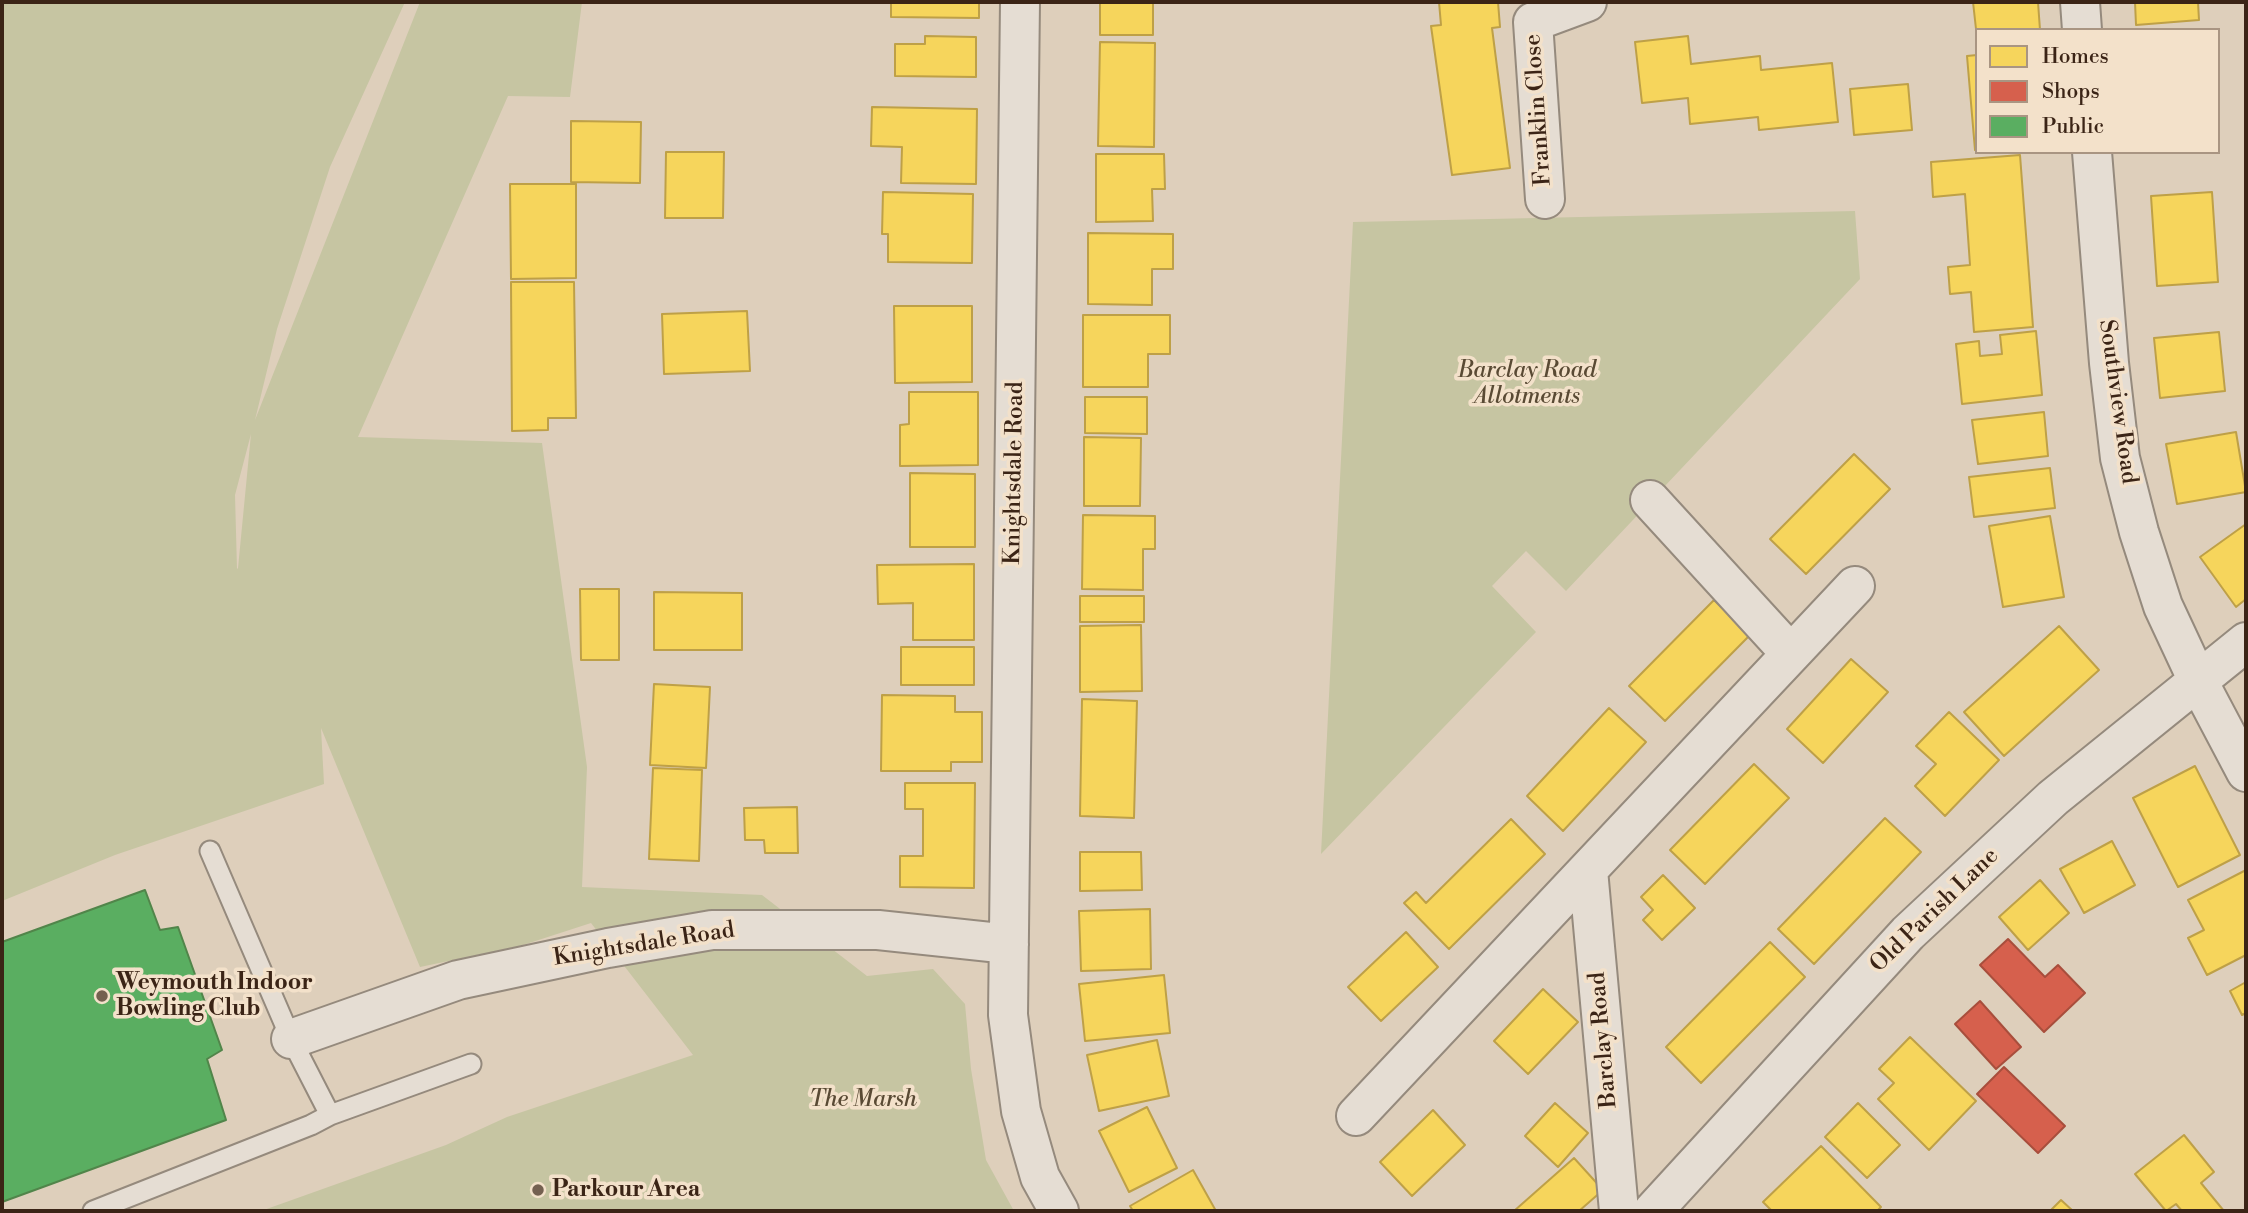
<!DOCTYPE html>
<style>
body{margin:0}
#map{position:relative;width:2248px;height:1213px;overflow:hidden;background:#decfbb;font-family:"Libre Bodoni",serif}
canvas{display:block}
.frame{position:absolute;inset:0;border:4px solid #3b2416;pointer-events:none}
.legend{position:absolute;left:1975px;top:28px;width:245px;height:126px;box-sizing:border-box;background:#f3e1ca;border:2px solid #a99582;margin:0;padding:9px 12px;list-style:none;font-size:21px;color:#3b2416}
.legend li{display:flex;align-items:center;gap:14px;height:35px}
.legend b{width:35px;border:2px solid #a99582}
</style>
<div id="map">
<canvas width="2248" height="1213"></canvas>
<div class="frame"></div>
<ul class="legend">
<li><b style="height:19px;background:#f6d55c"></b>Homes</li>
<li><b style="height:19px;background:#d6604d"></b>Shops</li>
<li><b style="height:19px;background:#5aae61"></b>Public</li>
</ul>
</div>
<script>
const ctx = document.querySelector('canvas').getContext('2d');
ctx.lineJoin = 'round';
function fill(path, color) { ctx.fillStyle = color; ctx.fill(path, 'evenodd'); }
function strokePath(path, color, width, dash) { ctx.strokeStyle = color; ctx.lineWidth = width; ctx.lineCap = dash ? 'butt' : 'round'; ctx.setLineDash(dash || []); ctx.stroke(path); }
function label(font, color, halo, rows, align = 'center') {
  ctx.font = font + ' "Libre Bodoni",serif'; ctx.lineWidth = 7; ctx.setLineDash([]); ctx.textBaseline = 'middle'; ctx.strokeStyle = halo; ctx.fillStyle = color; for (const [text, x, y, turn = 0] of rows) {
    ctx.save(); ctx.translate(x, y); ctx.rotate((+turn || 0) * Math.PI / 180); ctx.textAlign = isNaN(turn) ? turn : align; if (halo) ctx.strokeText(text, 0, 0); ctx.fillText(text, 0, 0); ctx.restore();
  }
}
fill(new Path2D(`
 M 2,2 L 405,2 L 330,167 L 277,329 L 255,420 L 420,2 L 582,2 L 570,97 L 508,96 L 358,437 L 542,443 L 587,767 L 582,887 L 762,895 L 867,976 L 933,969 L 965,1004 L 971,1069 L 986,1160 L 1014,1211 L 261,1211 L 446,1145 L 507,1117 L 693,1055 L 591,923 L 520,946 L 420,967 L 321,728 L 324,784 L 115,855 L 2,901 ZM 251,434 L 238,568 L 237,569 L 235,495 Z
 M 1855,211 L 1860,279 L 1566,591 L 1526,551 L 1492,586 L 1536,632 L 1321,854 L 1353,222 Z`), '#c6c5a2');
const homes = new Path2D(`
 M 891,2 L 979,2 L 979,18 L 891,17 Z
 M 1100,2 L 1153,2 L 1153,35 L 1100,35 Z
 M 1439,2 L 1498,2 L 1500,27 L 1492,28 L 1510,168 L 1452,175 L 1431,26 L 1441,25 Z
 M 1973,2 L 2038,2 L 2040,30 L 1977,30 L 1977,38 Z
 M 2135,2 L 2198,2 L 2199,20 L 2136,25 Z
 M 925,36 L 976,37 L 976,77 L 895,76 L 895,44 L 925,44 Z
 M 1688,36 L 1691,64 L 1760,56 L 1761,70 L 1832,63 L 1838,122 L 1759,130 L 1758,117 L 1690,124 L 1688,98 L 1642,103 L 1635,42 Z
 M 1100,42 L 1155,43 L 1154,147 L 1098,146 Z
 M 1977,55 L 1977,149 L 1975,150 L 1967,56 Z
 M 1908,84 L 1912,130 L 1854,135 L 1850,89 Z
 M 872,107 L 977,109 L 976,184 L 901,183 L 902,147 L 871,146 Z
 M 571,121 L 641,122 L 640,183 L 571,182 Z
 M 666,152 L 724,152 L 723,218 L 665,218 Z
 M 1096,154 L 1164,154 L 1165,189 L 1152,189 L 1153,221 L 1096,222 Z
 M 2020,155 L 2033,327 L 1974,332 L 1971,292 L 1950,294 L 1948,267 L 1970,265 L 1965,194 L 1933,197 L 1931,162 Z
 M 510,184 L 576,184 L 576,278 L 511,279 Z
 M 883,192 L 973,194 L 972,263 L 888,262 L 888,234 L 882,234 Z
 M 2212,192 L 2218,282 L 2157,286 L 2151,196 Z
 M 1088,233 L 1173,234 L 1173,269 L 1152,269 L 1152,305 L 1088,304 Z
 M 511,282 L 574,282 L 576,418 L 548,418 L 548,430 L 512,431 Z
 M 894,306 L 972,306 L 972,382 L 895,383 Z
 M 747,311 L 750,371 L 664,374 L 662,314 Z
 M 1083,315 L 1170,315 L 1170,354 L 1148,354 L 1148,387 L 1083,387 Z
 M 2036,331 L 2042,395 L 1962,404 L 1956,344 L 1979,341 L 1980,356 L 2002,354 L 2000,335 Z
 M 2219,332 L 2225,391 L 2160,398 L 2154,338 Z
 M 909,392 L 978,392 L 978,465 L 900,466 L 900,425 L 909,424 Z
 M 1085,397 L 1147,397 L 1147,434 L 1085,433 Z
 M 2044,412 L 2048,456 L 1978,464 L 1972,420 Z
 M 2236,432 L 2246,492 L 2177,504 L 2166,444 Z
 M 1084,437 L 1141,438 L 1140,506 L 1084,506 Z
 M 1854,454 L 1890,489 L 1806,574 L 1770,539 Z
 M 2050,468 L 2055,508 L 1974,517 L 1969,477 Z
 M 910,473 L 975,474 L 975,547 L 910,547 Z
 M 1083,515 L 1155,516 L 1155,549 L 1143,549 L 1143,590 L 1082,589 Z
 M 2050,516 L 2064,597 L 2003,607 L 1989,526 Z
 M 2246,524 L 2246,599 L 2236,607 L 2200,557 Z
 M 974,564 L 974,640 L 913,640 L 913,603 L 878,604 L 877,565 Z
 M 580,589 L 619,589 L 619,660 L 581,660 Z
 M 654,592 L 742,593 L 742,650 L 654,650 Z
 M 1080,596 L 1144,596 L 1144,622 L 1080,622 Z
 M 1714,600 L 1750,635 L 1665,721 L 1629,686 Z
 M 1141,625 L 1142,691 L 1080,692 L 1080,626 Z
 M 2059,626 L 2099,670 L 2004,756 L 1964,712 Z
 M 901,647 L 974,647 L 974,685 L 901,685 Z
 M 1851,659 L 1888,692 L 1823,763 L 1787,729 Z
 M 654,684 L 710,687 L 706,768 L 650,765 Z
 M 882,695 L 955,696 L 955,712 L 982,712 L 982,762 L 951,762 L 951,771 L 881,771 Z
 M 1082,699 L 1137,701 L 1134,818 L 1080,816 Z
 M 1609,708 L 1646,742 L 1563,831 L 1527,796 Z
 M 1949,712 L 1999,760 L 1945,816 L 1915,786 L 1936,764 L 1916,746 Z
 M 1754,764 L 1789,798 L 1705,884 L 1670,850 Z
 M 2195,766 L 2240,855 L 2178,887 L 2133,798 Z
 M 653,768 L 702,770 L 699,861 L 649,859 Z
 M 905,783 L 975,783 L 974,888 L 900,887 L 900,856 L 923,856 L 923,809 L 905,809 Z
 M 797,807 L 798,853 L 765,853 L 764,840 L 745,840 L 744,808 Z
 M 1885,818 L 1921,852 L 1814,964 L 1778,929 Z
 M 1511,819 L 1545,854 L 1449,949 L 1404,903 L 1416,892 L 1426,903 Z
 M 2112,841 L 2135,885 L 2084,913 L 2060,869 Z
 M 1080,852 L 1141,852 L 1142,890 L 1080,891 Z
 M 2246,870 L 2246,955 L 2207,975 L 2188,938 L 2204,930 L 2188,900 Z
 M 1663,875 L 1695,908 L 1662,940 L 1643,920 L 1653,910 L 1641,897 Z
 M 2040,880 L 2069,913 L 2028,950 L 1999,917 Z
 M 1150,909 L 1151,969 L 1081,971 L 1079,911 Z
 M 1406,932 L 1438,967 L 1381,1021 L 1348,987 Z
 M 1770,942 L 1805,977 L 1701,1083 L 1666,1047 Z
 M 1164,975 L 1170,1033 L 1085,1041 L 1079,984 Z
 M 2246,982 L 2246,1013 L 2242,1015 L 2230,991 Z
 M 1543,989 L 1578,1022 L 1528,1074 L 1494,1041 Z
 M 1910,1037 L 1976,1101 L 1929,1150 L 1878,1099 L 1894,1083 L 1879,1069 Z
 M 1157,1040 L 1169,1096 L 1099,1111 L 1087,1055 Z
 M 1555,1103 L 1588,1133 L 1558,1167 L 1525,1136 Z
 M 1858,1103 L 1900,1145 L 1867,1178 L 1825,1137 Z
 M 1147,1107 L 1177,1168 L 1129,1192 L 1099,1131 Z
 M 1433,1110 L 1465,1145 L 1412,1196 L 1380,1162 Z
 M 2184,1135 L 2214,1172 L 2201,1183 L 2224,1211 L 2182,1211 L 2176,1204 L 2166,1211 L 2135,1174 Z
 M 1821,1146 L 1881,1207 L 1877,1211 L 1772,1211 L 1763,1202 Z
 M 1574,1158 L 1603,1190 L 1579,1211 L 1514,1211 Z
 M 1193,1170 L 1216,1211 L 1133,1211 L 1130,1206 Z
 M 2061,1200 L 2073,1211 L 2050,1211 Z`);
fill(homes, '#f6d55c');
strokePath(homes, '#bea047', 2);
const shops = new Path2D(`
 M 2008,939 L 2045,977 L 2058,965 L 2085,993 L 2044,1032 L 1980,965 Z
 M 1980,1001 L 2021,1047 L 1996,1069 L 1955,1024 Z
 M 2004,1067 L 2065,1126 L 2038,1153 L 1977,1094 Z`);
fill(shops, '#d6604d');
strokePath(shops, '#a84e3c', 2);
const public = new Path2D(`
 M 145,890 L 160,930 L 178,927 L 222,1050 L 207,1059 L 226,1120 L 2,1202 L 2,942 Z`);
fill(public, '#5aae61');
strokePath(public, '#51854a', 2);
const lane = new Path2D(`
 M 330,1115 L 471,1064
 M 93,1211 L 311,1125 L 330,1115 L 291,1039 L 210,851`);
const street = new Path2D(`
 M 1020,2 L 1008,1015 L 1021,1111 L 1040,1177 L 1059,1211
 M 2080,2 L 2082,30
 M 2092,152 L 2109,363 L 2120,458 L 2139,532 L 2163,606 L 2198,681 L 2246,772
 M 1545,199 L 1533,22 L 1587,2
 M 1650,500 L 1791,654
 M 1588,870 L 1619,1211
 M 291,1039 L 458,980 L 608,948 L 712,930 L 878,930 L 1009,944
 M 1356,1116 L 1855,586
 M 1653,1211 L 1908,933 L 2053,798 L 2246,642`);
strokePath(lane, '#958a7d', 23);
strokePath(street, '#958a7d', 42);
strokePath(lane, '#e5ddd3', 19);
strokePath(street, '#e5ddd3', 38);
for (const [x, y, r, color] of [
 [102,996,7,"#746050"],
 [538,1190,7,"#746050"]
]) { const dot = new Path2D(); dot.arc(x, y, r, 0, 2 * Math.PI); ctx.fillStyle = color; ctx.fill(dot); strokePath(dot, '#f3e1ca', 2.5); }
label('23px', '#3b2416', '#f3e1ca', [
 ["Franklin Close",1539,110,-94],
 ["Southview Road",2117,402,82],
 ["Knightsdale Road",1015,473,-89],
 ["Old Parish Lane",1935,911,-44],
 ["Knightsdale Road",644,945,-9],
 ["Barclay Road",1604,1040,-95]
]);
label('italic 23px', '#594a34', '#f3e1ca', [
 ["Barclay Road",1527,371],
 ["Allotments",1527,397],
 ["The Marsh",863,1100]
]);
label('bold 23px', '#3b2416', '#f3e1ca', [
 ["Weymouth Indoor",116,983],
 ["Bowling Club",116,1009],
 ["Parkour Area",552,1190]
], 'left');
</script>
